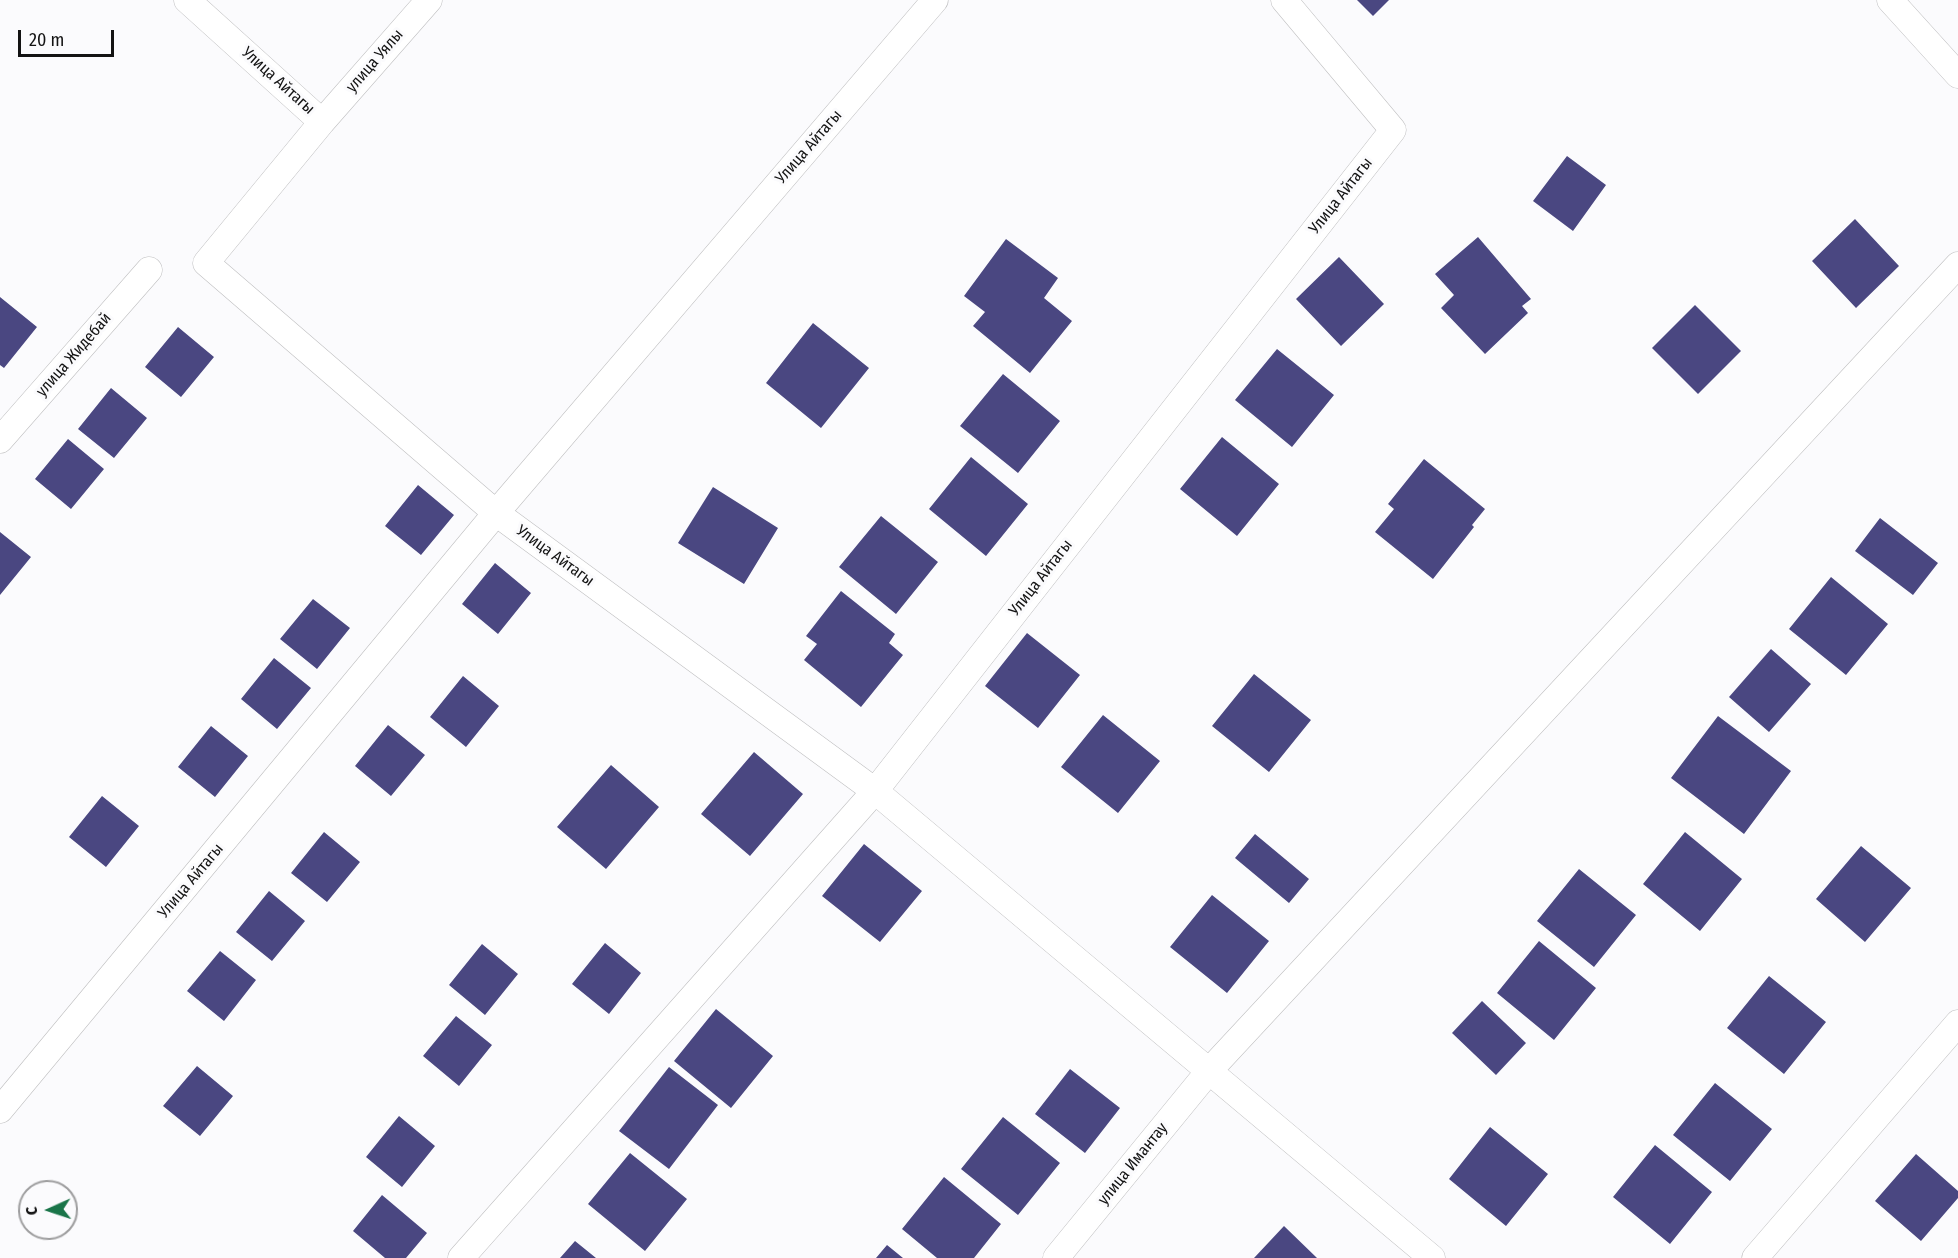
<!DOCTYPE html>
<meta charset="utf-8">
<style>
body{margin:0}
#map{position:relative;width:1958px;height:1258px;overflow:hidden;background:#fbfbfd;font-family:"Fira Sans Condensed",sans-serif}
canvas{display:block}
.north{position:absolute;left:18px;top:1180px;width:60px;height:60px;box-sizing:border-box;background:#fbfbfd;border:2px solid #9e9e9f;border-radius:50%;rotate:267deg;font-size:16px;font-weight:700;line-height:24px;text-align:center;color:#131313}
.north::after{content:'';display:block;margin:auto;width:21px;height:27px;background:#1a7549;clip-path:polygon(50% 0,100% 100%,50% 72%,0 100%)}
.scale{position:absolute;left:18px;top:30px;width:96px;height:27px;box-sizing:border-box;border:3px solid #131313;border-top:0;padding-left:8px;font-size:18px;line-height:21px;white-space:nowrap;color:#131313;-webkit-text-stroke:4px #fbfbfd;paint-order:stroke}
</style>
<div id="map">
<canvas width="1958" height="1258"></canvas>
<div class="north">С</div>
<div class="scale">20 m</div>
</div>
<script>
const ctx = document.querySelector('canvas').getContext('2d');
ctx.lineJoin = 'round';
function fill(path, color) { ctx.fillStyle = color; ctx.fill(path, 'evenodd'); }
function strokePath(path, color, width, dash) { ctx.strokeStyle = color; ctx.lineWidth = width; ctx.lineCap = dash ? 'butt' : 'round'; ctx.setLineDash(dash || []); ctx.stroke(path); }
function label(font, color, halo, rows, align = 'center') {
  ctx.font = font + ' "Fira Sans Condensed",sans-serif'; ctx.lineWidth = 6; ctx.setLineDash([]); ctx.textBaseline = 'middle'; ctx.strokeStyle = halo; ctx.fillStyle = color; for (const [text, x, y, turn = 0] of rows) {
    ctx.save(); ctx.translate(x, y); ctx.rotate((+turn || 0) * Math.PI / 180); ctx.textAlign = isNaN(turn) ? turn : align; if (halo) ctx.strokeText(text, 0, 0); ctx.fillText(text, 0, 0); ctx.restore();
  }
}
fill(new Path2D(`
 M 1357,0 L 1389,0 L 1373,16 Z
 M 1567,156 L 1606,185 L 1573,231 L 1533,201 Z
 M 1855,219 L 1899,266 L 1856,308 L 1812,261 Z
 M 1478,237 L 1531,299 L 1522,306 L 1528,313 L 1485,354 L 1441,308 L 1454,295 L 1435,274 Z
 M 1006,239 L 1058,278 L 1044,298 L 1072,321 L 1030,373 L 973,326 L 985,312 L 964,296 Z
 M 1339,257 L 1384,304 L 1341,346 L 1296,299 Z
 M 0,297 L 37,327 L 4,368 L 0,365 Z
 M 1695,305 L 1741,351 L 1698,394 L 1652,348 Z
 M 813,323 L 869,368 L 821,428 L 766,383 Z
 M 178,327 L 214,357 L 181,397 L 145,367 Z
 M 1277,349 L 1334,395 L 1292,447 L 1235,400 Z
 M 1003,374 L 1060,421 L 1018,473 L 960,426 Z
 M 111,388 L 147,418 L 114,458 L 78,429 Z
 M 1222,437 L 1279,484 L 1237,536 L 1180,489 Z
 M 68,439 L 104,469 L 71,509 L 35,479 Z
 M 971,457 L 1028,504 L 986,556 L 929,509 Z
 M 1424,459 L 1485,509 L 1472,525 L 1474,527 L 1433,579 L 1375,532 L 1394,509 L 1388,504 Z
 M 418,485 L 454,515 L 421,555 L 385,526 Z
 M 713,487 L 778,528 L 744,584 L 678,543 Z
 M 881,516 L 938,562 L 896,614 L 839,567 Z
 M 1880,518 L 1938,563 L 1913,595 L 1855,551 Z
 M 0,532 L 31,557 L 0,595 Z
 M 495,563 L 531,593 L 498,634 L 462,604 Z
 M 1831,577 L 1888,624 L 1846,675 L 1789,629 Z
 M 841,591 L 895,634 L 889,643 L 903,655 L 861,707 L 804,660 L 817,644 L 806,636 Z
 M 313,599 L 350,628 L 317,669 L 280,639 Z
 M 1027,633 L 1080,675 L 1038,728 L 985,686 Z
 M 1771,649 L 1811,684 L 1769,732 L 1729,697 Z
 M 274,658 L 311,688 L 277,729 L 241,699 Z
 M 1254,674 L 1311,720 L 1269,772 L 1212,726 Z
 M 463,676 L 499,706 L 466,747 L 430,717 Z
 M 1103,715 L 1160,761 L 1118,813 L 1061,767 Z
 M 1718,716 L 1791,771 L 1744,834 L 1671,778 Z
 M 388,725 L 425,755 L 391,796 L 355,766 Z
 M 211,726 L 248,756 L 215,797 L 178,767 Z
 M 754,752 L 803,794 L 750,856 L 701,814 Z
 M 611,765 L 659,807 L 606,869 L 557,827 Z
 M 102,796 L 139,826 L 106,867 L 69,837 Z
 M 324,832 L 360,862 L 327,902 L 291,873 Z
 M 1685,832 L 1742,879 L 1700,931 L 1643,884 Z
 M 1255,834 L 1309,879 L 1289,903 L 1235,858 Z
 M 864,844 L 922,891 L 880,942 L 822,896 Z
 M 1861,846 L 1911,888 L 1865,942 L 1816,899 Z
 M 1579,869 L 1636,915 L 1594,967 L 1537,921 Z
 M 269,891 L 305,921 L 272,961 L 236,932 Z
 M 1212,895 L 1269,941 L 1227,993 L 1170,947 Z
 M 1539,941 L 1596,988 L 1554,1040 L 1497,993 Z
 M 605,943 L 641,973 L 609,1014 L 572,984 Z
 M 482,944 L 518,974 L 485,1015 L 449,985 Z
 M 220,951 L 256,980 L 224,1021 L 187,991 Z
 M 1769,976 L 1826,1022 L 1784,1074 L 1727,1028 Z
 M 1482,1001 L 1526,1043 L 1496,1075 L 1452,1033 Z
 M 716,1009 L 773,1056 L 731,1108 L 674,1061 Z
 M 456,1016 L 492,1045 L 459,1086 L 423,1056 Z
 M 197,1066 L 233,1096 L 200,1136 L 163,1106 Z
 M 669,1067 L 718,1105 L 669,1169 L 619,1131 Z
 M 1070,1069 L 1120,1108 L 1085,1153 L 1035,1114 Z
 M 1715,1083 L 1772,1129 L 1730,1181 L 1673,1135 Z
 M 399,1116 L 435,1146 L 402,1187 L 366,1157 Z
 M 1003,1117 L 1060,1163 L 1018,1215 L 961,1169 Z
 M 1490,1127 L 1548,1174 L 1506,1226 L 1449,1179 Z
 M 1655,1145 L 1712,1192 L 1670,1244 L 1613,1197 Z
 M 630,1153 L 687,1199 L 645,1251 L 588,1204 Z
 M 1916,1154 L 1958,1191 L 1958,1198 L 1921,1241 L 1875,1201 Z
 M 944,1177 L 1001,1224 L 974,1258 L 937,1258 L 902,1229 Z
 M 382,1195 L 427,1233 L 406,1258 L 385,1258 L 353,1231 Z
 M 1284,1226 L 1317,1258 L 1254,1258 Z
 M 575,1241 L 596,1258 L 560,1258 Z
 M 887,1245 L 903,1258 L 876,1258 Z`), '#4a4781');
const minor = new Path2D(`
 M 187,0 L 322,122 L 206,263 L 496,513 L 875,791 L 1393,130 L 1284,0
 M 1890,0 L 1958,75
 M 322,122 L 429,0
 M 0,440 L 149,270
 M 0,1110 L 496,513 L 935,0
 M 461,1258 L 875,791 L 1432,1258
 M 1056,1258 L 1209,1071 L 1958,265
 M 1755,1258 L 1958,1023`);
strokePath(minor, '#bfbfc0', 27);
strokePath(minor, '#fff', 26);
label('16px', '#131313', '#fbfbfd', [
 ["улица Уялы",375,61,-49],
 ["Улица Айтагы",278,81,42],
 ["Улица Айтагы",809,147,-49],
 ["Улица Айтагы",1341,196,-52],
 ["улица Жидебай",74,355,-49],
 ["Улица Айтагы",555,556,36],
 ["Улица Айтагы",1041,578,-52],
 ["Улица Айтагы",191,881,-50],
 ["улица Имантау",1133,1164,-51]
]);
</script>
